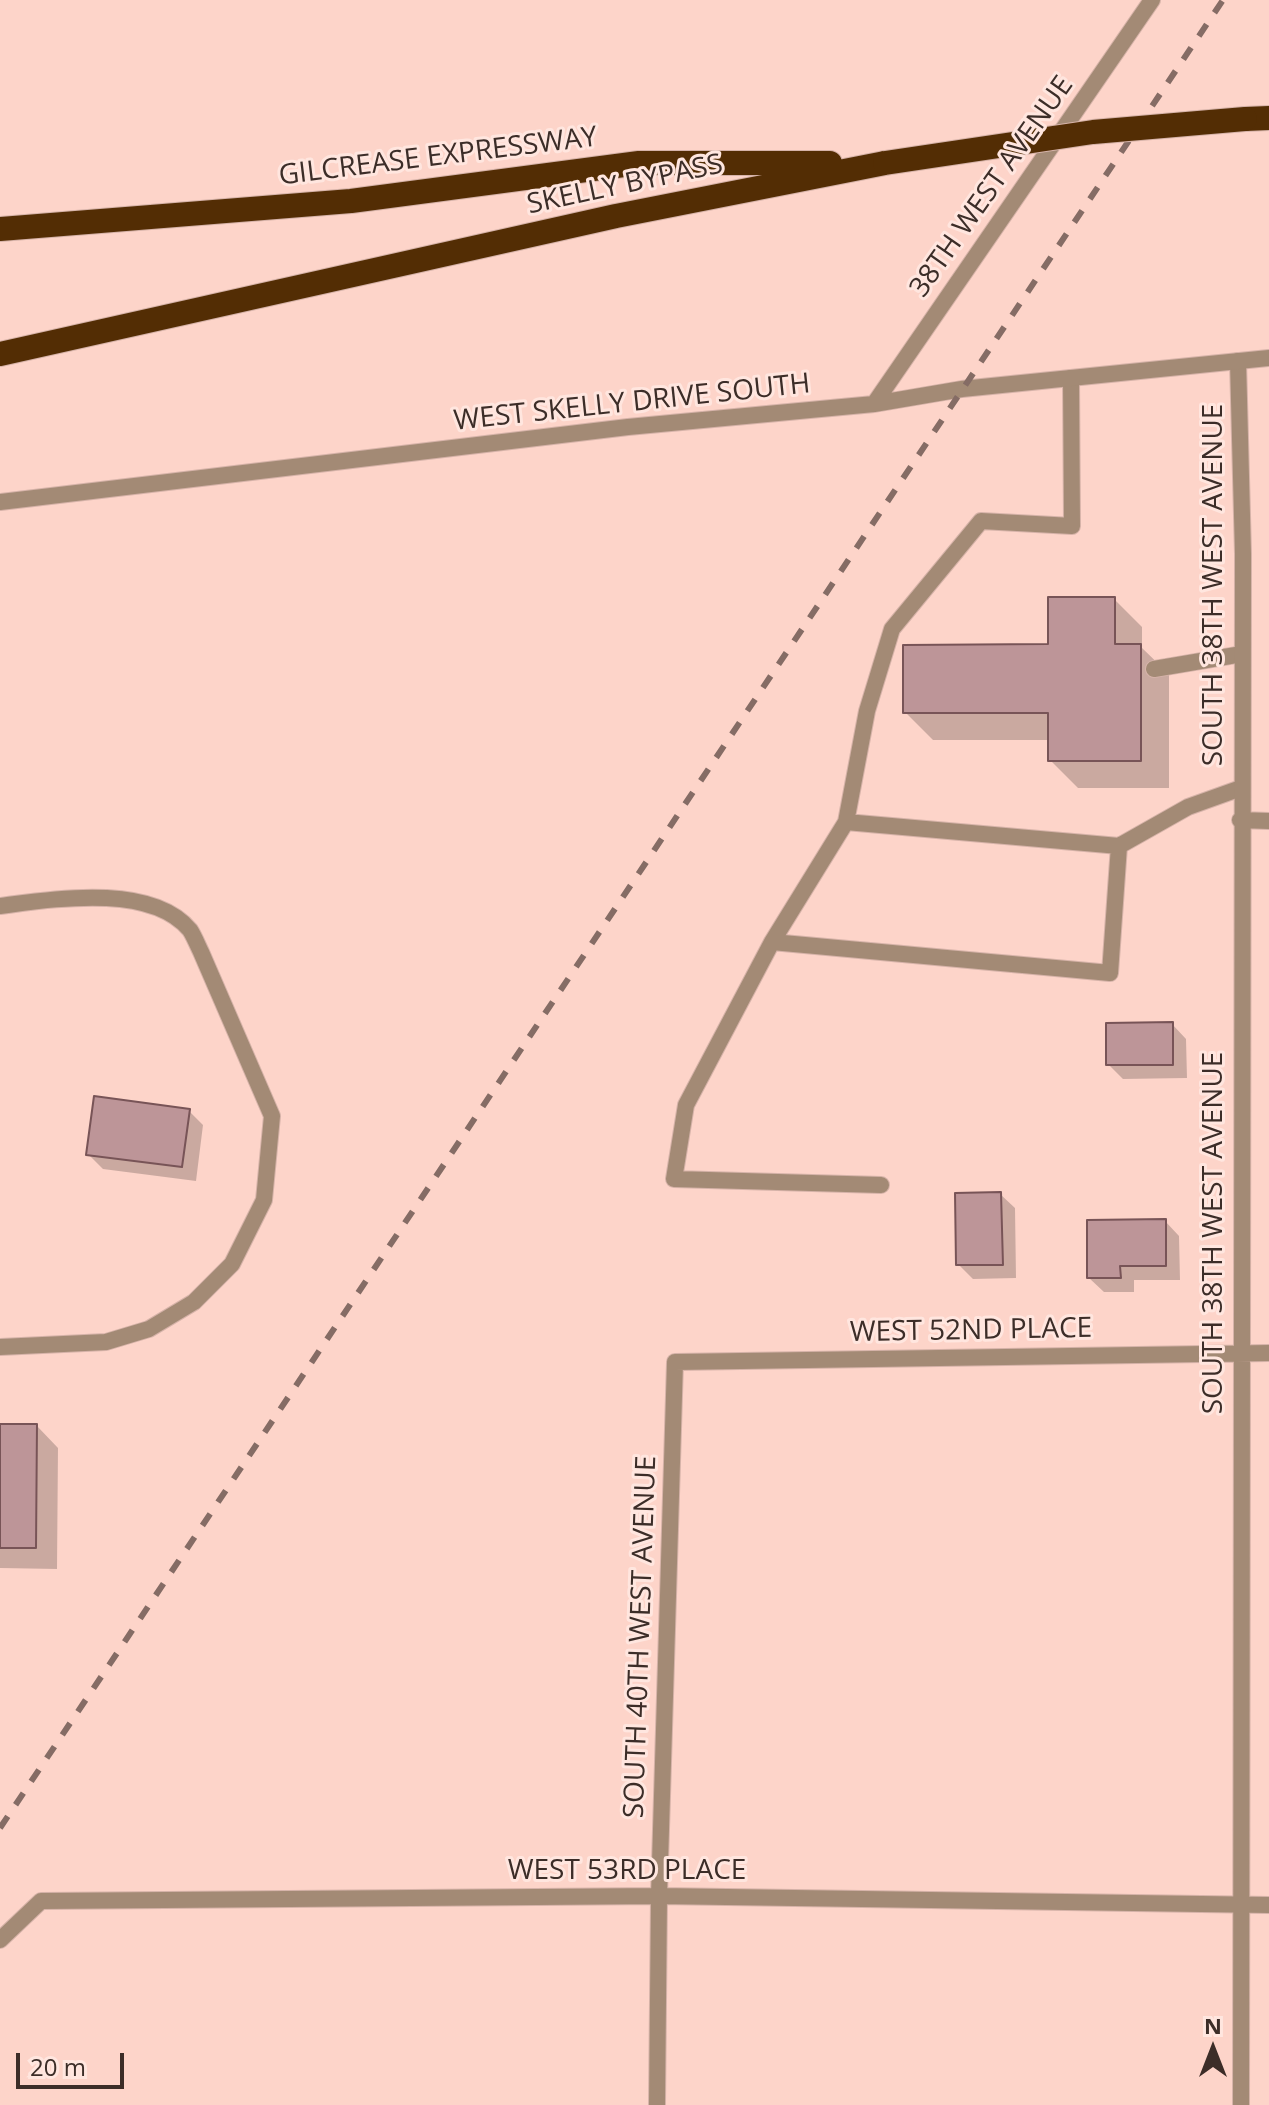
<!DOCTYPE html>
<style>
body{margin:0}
#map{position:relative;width:1269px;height:2105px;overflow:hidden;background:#fdd4c9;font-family:"Open Sans",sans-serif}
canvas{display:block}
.north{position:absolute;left:1173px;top:2009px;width:80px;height:80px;-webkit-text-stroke:6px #ffe6df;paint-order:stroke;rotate:0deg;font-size:22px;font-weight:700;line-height:32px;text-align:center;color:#3c2d28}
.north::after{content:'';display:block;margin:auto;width:28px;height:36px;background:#3c2d28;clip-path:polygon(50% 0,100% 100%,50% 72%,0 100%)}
.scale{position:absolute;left:16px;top:2053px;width:108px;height:36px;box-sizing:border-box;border:4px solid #3c2d28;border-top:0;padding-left:10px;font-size:24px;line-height:28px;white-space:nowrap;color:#3c2d28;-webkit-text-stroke:6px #ffe6df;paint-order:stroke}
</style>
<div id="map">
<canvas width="1269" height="2105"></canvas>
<div class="north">N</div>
<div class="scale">20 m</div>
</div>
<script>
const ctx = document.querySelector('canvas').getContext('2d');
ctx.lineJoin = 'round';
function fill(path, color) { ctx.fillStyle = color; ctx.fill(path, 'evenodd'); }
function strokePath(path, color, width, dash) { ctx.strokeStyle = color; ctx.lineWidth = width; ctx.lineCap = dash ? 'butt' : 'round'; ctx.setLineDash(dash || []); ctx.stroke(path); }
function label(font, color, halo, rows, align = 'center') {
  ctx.font = font + ' "Open Sans",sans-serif'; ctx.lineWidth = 6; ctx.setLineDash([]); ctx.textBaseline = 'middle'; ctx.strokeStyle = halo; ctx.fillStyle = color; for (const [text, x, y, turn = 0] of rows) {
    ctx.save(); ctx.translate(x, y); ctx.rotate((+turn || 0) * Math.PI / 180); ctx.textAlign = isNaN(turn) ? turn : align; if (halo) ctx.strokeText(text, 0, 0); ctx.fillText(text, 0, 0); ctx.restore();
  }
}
fill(new Path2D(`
 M 1114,599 L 1142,627 L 1142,648 L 1169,674 L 1169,788 L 1078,788 L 1050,760 L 1050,740 L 933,740 L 905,712 L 1050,646 Z
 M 1172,1024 L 1186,1039 L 1187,1078 L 1123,1079 L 1108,1064 Z
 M 189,1111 L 203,1125 L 196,1181 L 103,1169 L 88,1154 Z
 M 1000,1194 L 1015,1208 L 1016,1278 L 973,1279 L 958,1264 Z
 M 1165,1221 L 1179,1236 L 1180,1280 L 1134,1280 L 1134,1292 L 1104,1292 L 1089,1278 Z
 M 0,1426 L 37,1426 L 58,1448 L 57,1569 L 0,1568 Z`), '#0003');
const building = new Path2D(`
 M 1048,597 L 1115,597 L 1115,644 L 1141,644 L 1141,761 L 1048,761 L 1048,713 L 903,713 L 903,645 L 1048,644 Z
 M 1173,1022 L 1173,1065 L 1106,1065 L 1106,1023 Z
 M 94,1096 L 190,1109 L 182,1167 L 86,1155 Z
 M 1001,1192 L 1003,1265 L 956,1265 L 955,1193 Z
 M 1166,1219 L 1166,1266 L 1120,1266 L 1121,1278 L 1087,1278 L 1087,1220 Z
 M 0,1424 L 37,1424 L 36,1548 L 0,1548 Z`);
fill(building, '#bd9598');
strokePath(building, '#785457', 2);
const service = new Path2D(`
 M 1154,669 L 1242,654
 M 1119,846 L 1188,807 L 1241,788
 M 0,906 C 54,899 151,883 190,930 C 194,936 198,946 201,952 L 272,1116 L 264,1200 L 232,1264 L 194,1302 L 149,1329 L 106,1342 L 0,1347
 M 772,942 L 1110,973 L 1119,846 L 846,822
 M 881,1185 L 674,1179 L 686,1105 L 772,942 L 846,822 L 867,711 L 892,629 L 981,521 L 1072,526 L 1071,378`);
const minor = new Path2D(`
 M 1238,361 L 1243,554 L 1241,2105
 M 1240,820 L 1269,821
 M 0,1940 L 41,1901 L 659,1896 L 1269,1905
 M 657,2105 L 659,1896 L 675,1362 L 1269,1353`);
const tertiary = new Path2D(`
 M 874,404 L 1152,0
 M 0,502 L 628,427 L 874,404 L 962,389 L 1269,358`);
const motorway = new Path2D(`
 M 1245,119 L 1269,118
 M 0,229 L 351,201 L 639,163 L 830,163
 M 0,354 L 616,216 L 885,163`);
strokePath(service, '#d6b3a9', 18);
strokePath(minor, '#d6b3a9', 18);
strokePath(tertiary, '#d6b3a9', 18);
strokePath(motorway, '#d6b3a9', 26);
strokePath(service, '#a38a75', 16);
strokePath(minor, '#a38a75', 16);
strokePath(tertiary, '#a38a75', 16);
strokePath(motorway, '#532d04', 24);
strokePath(new Path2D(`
 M 0,1828 L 1223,0`), '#856c65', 6, [14, 14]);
const motorwayBridge = new Path2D(`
 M 885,163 L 1093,132 L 1245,119`);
strokePath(motorwayBridge, '#d6b3a9', 26, []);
strokePath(motorwayBridge, '#532d04', 24);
label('28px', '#3c2d28', '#ffe6df', [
 ["GILCREASE EXPRESSWAY",438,157,-7],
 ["SKELLY BYPASS",625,185,-12],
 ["38TH WEST AVENUE",992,187,-55],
 ["WEST SKELLY DRIVE SOUTH",632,403,-6],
 ["SOUTH 38TH WEST AVENUE",1214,585,-90],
 ["SOUTH 38TH WEST AVENUE",1214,1233,-90],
 ["WEST 52ND PLACE",971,1331,-1],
 ["SOUTH 40TH WEST AVENUE",641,1637,-88],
 ["WEST 53RD PLACE",627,1871]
]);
</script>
